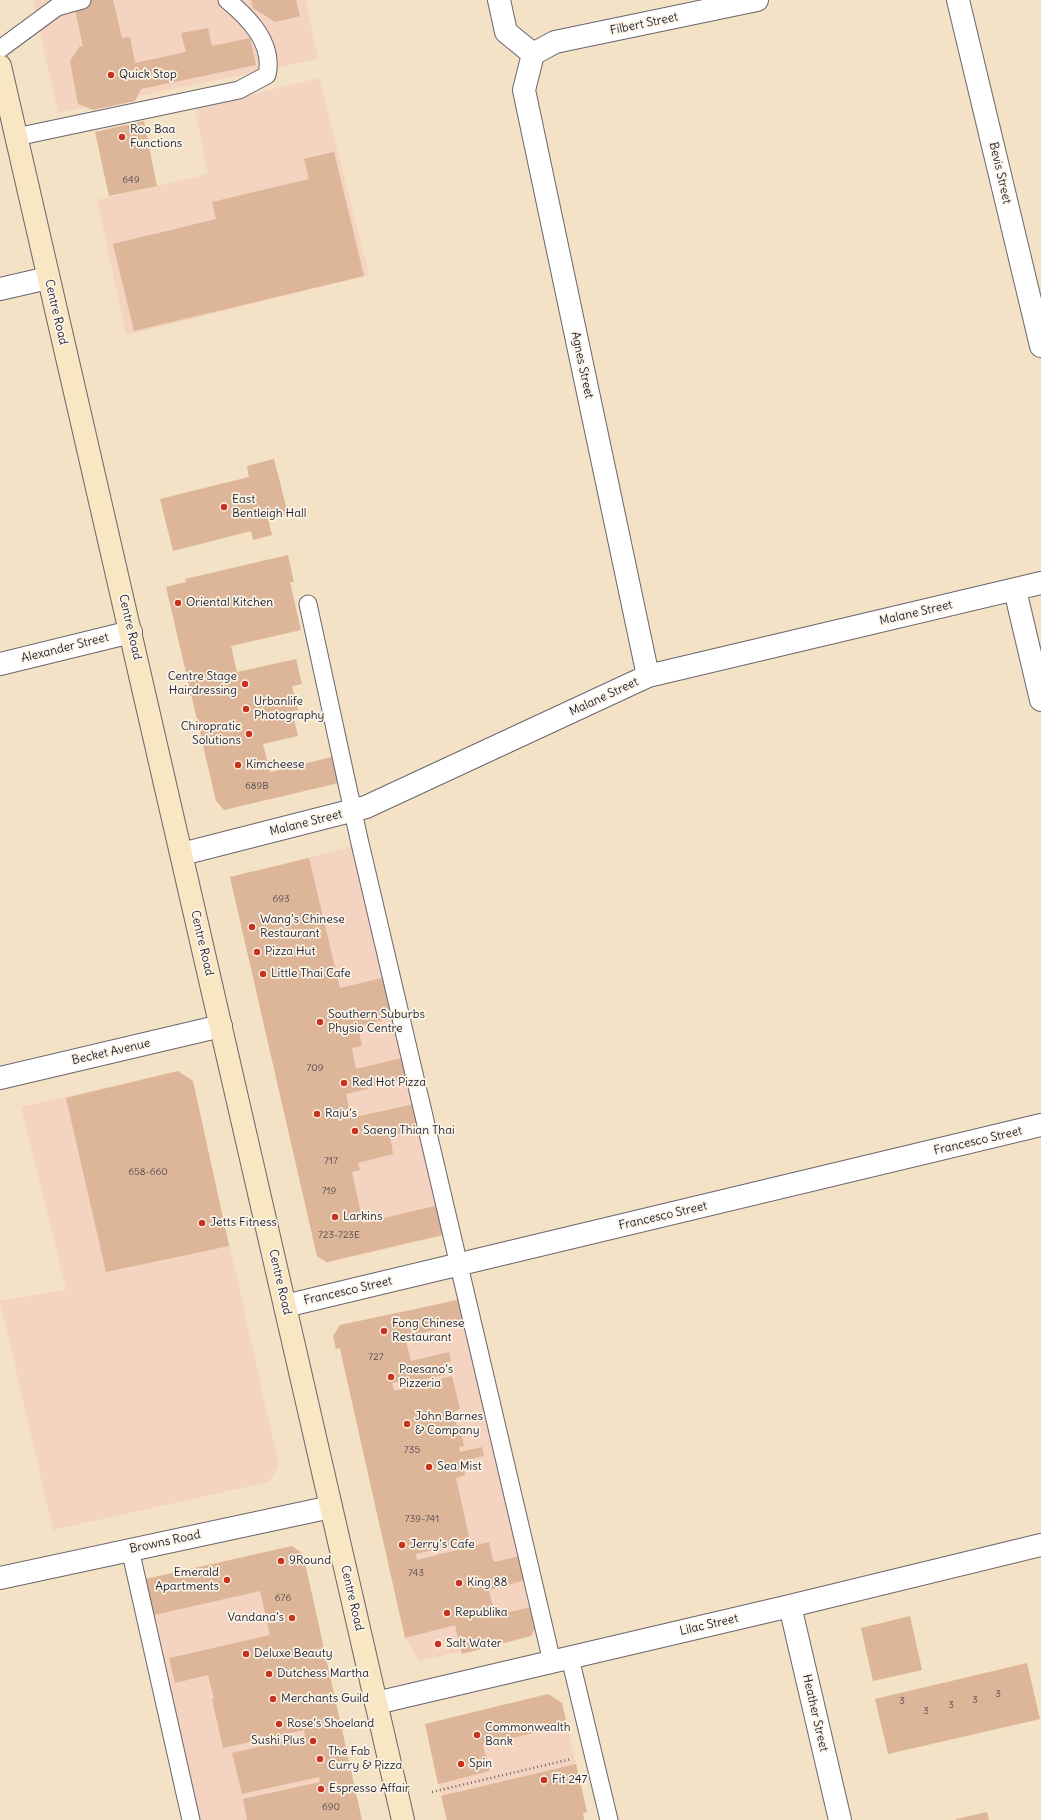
<!DOCTYPE html>
<meta charset="utf-8">
<style>
body{margin:0}
canvas{display:block;background:#f3e2c5}
</style>
<canvas width="1041" height="1820"></canvas>
<script>
const ctx = document.querySelector('canvas').getContext('2d');
ctx.lineJoin = 'round';
function fill(path, color) { ctx.fillStyle = color; ctx.fill(path, 'evenodd'); }
function strokePath(path, color, width, dash) { ctx.strokeStyle = color; ctx.lineWidth = width; ctx.lineCap = dash ? 'butt' : 'round'; ctx.setLineDash(dash || []); ctx.stroke(path); }
function label(font, color, halo, rows, align = 'center') {
  ctx.font = font + ' Delius,sans-serif'; ctx.lineWidth = 3.5; ctx.setLineDash([]); ctx.textBaseline = 'middle'; ctx.strokeStyle = halo; ctx.fillStyle = color; for (const [text, x, y, turn = 0] of rows) {
    ctx.save(); ctx.translate(x, y); ctx.rotate((+turn || 0) * Math.PI / 180); ctx.textAlign = isNaN(turn) ? turn : align; if (halo) ctx.strokeText(text, 0, 0); ctx.fillText(text, 0, 0); ctx.restore();
  }
}
fill(new Path2D(`
 M 33,0 L 306,0 L 318,59 L 58,113 Z
 M 319,78 L 369,275 L 126,335 L 97,200 L 208,174 L 195,108 Z
 M 356,846 L 446,1235 L 327,1263 L 317,1257 L 230,877 Z
 M 178,1071 L 193,1081 L 279,1466 L 269,1482 L 53,1530 L 0,1301 L 66,1290 L 21,1107 Z
 M 461,1298 L 538,1634 L 419,1661 L 405,1638 L 337,1337 L 343,1327 Z
 M 290,1551 L 360,1820 L 199,1820 L 145,1581 Z
 M 548,1694 L 562,1703 L 587,1812 L 583,1814 L 584,1820 L 447,1820 L 425,1724 Z`), '#f4d3c0');
fill(new Path2D(`
 M 73,0 L 113,0 L 122,38 L 130,37 L 135,63 L 186,52 L 181,33 L 208,28 L 212,46 L 250,38 L 256,65 L 141,89 L 135,101 L 93,110 L 78,104 L 70,61 L 80,46 L 83,47 Z
 M 251,0 L 296,0 L 300,16 L 275,22 L 253,8 Z
 M 144,121 L 157,186 L 109,196 L 95,132 Z
 M 334,152 L 364,276 L 134,331 L 113,244 L 216,219 L 212,202 L 309,179 L 304,159 Z
 M 274,459 L 288,514 L 268,519 L 272,535 L 253,540 L 251,531 L 173,551 L 160,499 L 249,477 L 247,466 Z
 M 288,555 L 294,582 L 290,582 L 301,630 L 231,646 L 237,672 L 296,659 L 302,684 L 292,686 L 298,710 L 292,711 L 298,736 L 263,744 L 270,772 L 336,756 L 343,782 L 224,810 L 216,801 L 166,587 L 186,582 L 185,579 Z
 M 309,858 L 340,988 L 386,977 L 396,1017 L 358,1026 L 362,1046 L 352,1048 L 356,1069 L 406,1057 L 410,1078 L 346,1094 L 351,1118 L 414,1104 L 421,1128 L 390,1136 L 393,1154 L 358,1163 L 360,1170 L 352,1172 L 363,1223 L 439,1205 L 446,1234 L 327,1262 L 317,1256 L 230,877 Z
 M 178,1071 L 193,1081 L 229,1246 L 106,1272 L 66,1098 Z
 M 458,1300 L 464,1323 L 405,1337 L 411,1361 L 449,1352 L 451,1361 L 442,1364 L 444,1375 L 410,1383 L 409,1379 L 392,1383 L 394,1391 L 452,1376 L 460,1409 L 453,1412 L 457,1426 L 459,1425 L 464,1446 L 459,1447 L 460,1452 L 482,1447 L 484,1456 L 462,1461 L 465,1475 L 456,1478 L 470,1541 L 416,1554 L 417,1560 L 489,1542 L 493,1560 L 495,1562 L 519,1556 L 525,1580 L 489,1590 L 495,1615 L 532,1607 L 537,1624 L 531,1636 L 462,1654 L 455,1625 L 405,1638 L 341,1353 L 340,1348 L 336,1349 L 333,1336 L 340,1325 Z
 M 292,1546 L 303,1554 L 362,1820 L 247,1820 L 243,1799 L 320,1782 L 319,1777 L 242,1794 L 232,1753 L 305,1736 L 304,1730 L 223,1748 L 212,1699 L 214,1699 L 208,1675 L 175,1683 L 169,1658 L 270,1635 L 260,1591 L 154,1615 L 145,1579 Z
 M 910,1616 L 922,1670 L 873,1681 L 861,1628 Z
 M 1027,1663 L 1040,1719 L 888,1754 L 875,1699 Z
 M 548,1694 L 562,1703 L 567,1725 L 483,1745 L 490,1771 L 438,1784 L 425,1724 Z
 M 576,1764 L 587,1812 L 583,1813 L 584,1820 L 447,1820 L 441,1796 Z
 M 987,1812 L 989,1820 L 956,1820 L 956,1819 Z`), '#ddb598');
const service = new Path2D(`
 M 0,49 L 57,7 L 82,0
 M 16,137 L 239,90 L 267,75 C 274,44 250,19 227,0
 M 308,604 L 359,839 L 552,1662
 M 130,1549 L 191,1820
 M 570,1658 L 609,1820`);
const minor = new Path2D(`
 M 499,0 L 506,32 L 533,54
 M 958,0 L 1041,346
 M 533,54 L 524,90 L 648,676
 M 533,54 L 555,42 L 757,0
 M 0,289 L 48,278
 M 1015,590 L 1041,700
 M 0,664 L 131,632
 M 182,854 L 366,807 L 648,676 L 1041,583
 M 0,1078 L 221,1026
 M 285,1306 L 1041,1125
 M 0,1578 L 331,1507
 M 790,1606 L 840,1820
 M 376,1703 L 790,1606 L 1041,1545`);
const secondary = new Path2D(`
 M 0,66 L 403,1820`);
strokePath(service, '#6b656b', 19);
strokePath(minor, '#6b656b', 24);
strokePath(secondary, '#6b656b', 24);
strokePath(new Path2D(`
 M 432,1792 L 571,1759`), '#6b656b', 2.5, [1, 3]);
strokePath(service, '#fff', 17);
strokePath(minor, '#fff', 22);
strokePath(secondary, '#f9e7c3', 22);
for (const [x, y, r, color] of [
 [111,75,4,"#c8321e"],
 [122,137,4,"#c8321e"],
 [224,507,4,"#c8321e"],
 [178,603,4,"#c8321e"],
 [245,684,4,"#c8321e"],
 [246,709,4,"#c8321e"],
 [249,734,4,"#c8321e"],
 [238,765,4,"#c8321e"],
 [252,927,4,"#c8321e"],
 [257,952,4,"#c8321e"],
 [263,974,4,"#c8321e"],
 [320,1022,4,"#c8321e"],
 [344,1083,4,"#c8321e"],
 [317,1114,4,"#c8321e"],
 [355,1131,4,"#c8321e"],
 [335,1217,4,"#c8321e"],
 [202,1223,4,"#c8321e"],
 [384,1331,4,"#c8321e"],
 [391,1377,4,"#c8321e"],
 [407,1424,4,"#c8321e"],
 [429,1467,4,"#c8321e"],
 [402,1545,4,"#c8321e"],
 [281,1561,4,"#c8321e"],
 [227,1580,4,"#c8321e"],
 [459,1583,4,"#c8321e"],
 [447,1613,4,"#c8321e"],
 [292,1618,4,"#c8321e"],
 [438,1644,4,"#c8321e"],
 [246,1654,4,"#c8321e"],
 [269,1674,4,"#c8321e"],
 [273,1699,4,"#c8321e"],
 [279,1724,4,"#c8321e"],
 [477,1735,4,"#c8321e"],
 [313,1741,4,"#c8321e"],
 [320,1759,4,"#c8321e"],
 [461,1764,4,"#c8321e"],
 [544,1780,4,"#c8321e"],
 [321,1789,4,"#c8321e"]
]) { const dot = new Path2D(); dot.arc(x, y, r, 0, 2 * Math.PI); ctx.fillStyle = color; ctx.fill(dot); strokePath(dot, '#fcf5e5', 1.5); }
label('10px', '#514752', null, [
 ["649",131,180],
 ["689B",257,786],
 ["693",281,899],
 ["709",315,1068],
 ["717",331,1161],
 ["658-660",148,1172],
 ["719",329,1191],
 ["723-723E",339,1235],
 ["727",376,1357],
 ["735",412,1450],
 ["739-741",422,1519],
 ["743",416,1573],
 ["676",283,1598],
 ["3",998,1694],
 ["3",975,1700],
 ["3",902,1701],
 ["3",951,1705],
 ["3",926,1711],
 ["690",331,1807]
]);
label('12px', '#22223b', '#fcf5e5', [
 ["Filbert Street",644,24,-12],
 ["Bevis Street",1000,173,77],
 ["Centre Road",56,312,77],
 ["Agnes Street",582,365,78],
 ["Malane Street",916,613,-13],
 ["Centre Road",130,627,77],
 ["Alexander Street",65,648,-14],
 ["Malane Street",604,697,-25],
 ["Malane Street",306,823,-14],
 ["Centre Road",202,943,77],
 ["Becket Avenue",111,1052,-13],
 ["Francesco Street",978,1141,-13],
 ["Francesco Street",663,1216,-13],
 ["Centre Road",280,1282,77],
 ["Francesco Street",348,1291,-13],
 ["Browns Road",165,1542,-12],
 ["Centre Road",352,1598,77],
 ["Lilac Street",709,1625,-13],
 ["Heather Street",815,1713,77]
]);
label('12px', '#22223b', '#fcf5e5', [
 ["Quick Stop",119,75],
 ["Roo Baa",130,130],
 ["Functions",130,144],
 ["East",232,500],
 ["Bentleigh Hall",232,514],
 ["Oriental Kitchen",186,603],
 ["Centre Stage",237,677,"right"],
 ["Hairdressing",237,691,"right"],
 ["Urbanlife",254,702],
 ["Photography",254,716],
 ["Chiropratic",241,727,"right"],
 ["Solutions",241,741,"right"],
 ["Kimcheese",246,765],
 ["Wang’s Chinese",260,920],
 ["Restaurant",260,934],
 ["Pizza Hut",265,952],
 ["Little Thai Cafe",271,974],
 ["Southern Suburbs",328,1015],
 ["Physio Centre",328,1029],
 ["Red Hot Pizza",352,1083],
 ["Raju’s",325,1114],
 ["Saeng Thian Thai",363,1131],
 ["Larkins",343,1217],
 ["Jetts Fitness",210,1223],
 ["Fong Chinese",392,1324],
 ["Restaurant",392,1338],
 ["Paesano’s",399,1370],
 ["Pizzeria",399,1384],
 ["John Barnes",415,1417],
 ["& Company",415,1431],
 ["Sea Mist",437,1467],
 ["Jerry’s Cafe",410,1545],
 ["9Round",289,1561],
 ["Emerald",219,1573,"right"],
 ["Apartments",219,1587,"right"],
 ["King 88",467,1583],
 ["Republika",455,1613],
 ["Vandana’s",284,1618,"right"],
 ["Salt Water",446,1644],
 ["Deluxe Beauty",254,1654],
 ["Dutchess Martha",277,1674],
 ["Merchants Guild",281,1699],
 ["Rose’s Shoeland",287,1724],
 ["Commonwealth",485,1728],
 ["Bank",485,1742],
 ["Sushi Plus",305,1741,"right"],
 ["The Fab",328,1752],
 ["Curry & Pizza",328,1766],
 ["Spin",469,1764],
 ["Fit 247",552,1780],
 ["Espresso Affair",329,1789]
], 'left');
</script>
